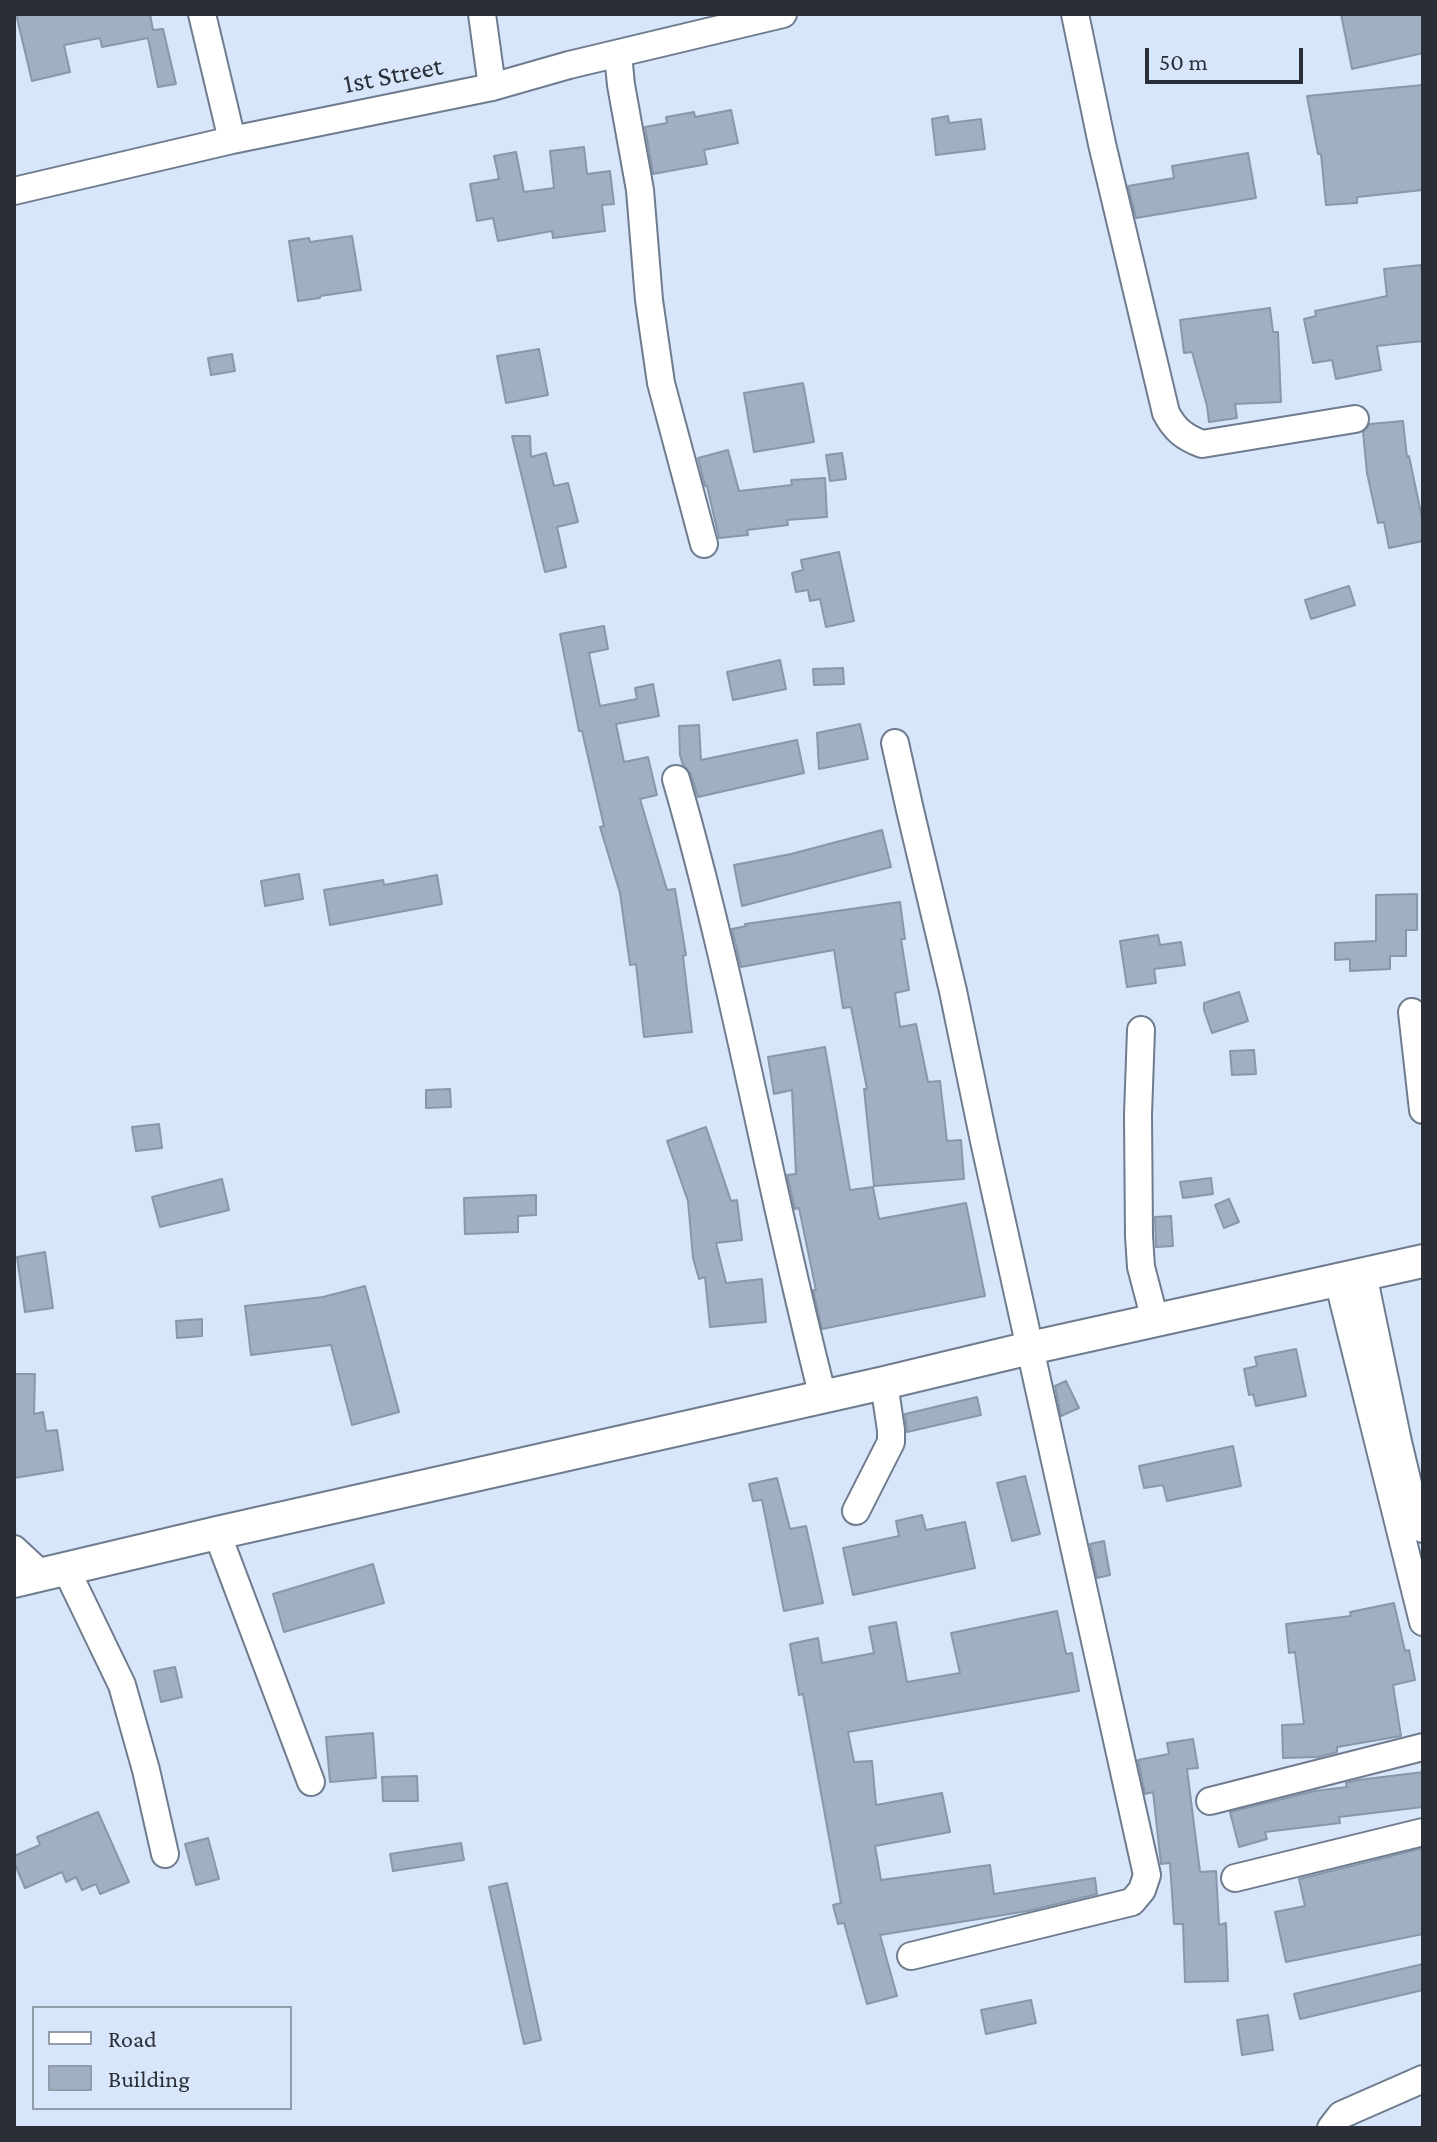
<!DOCTYPE html>
<style>
body{margin:0}
#map{position:relative;width:1437px;height:2142px;overflow:hidden;background:#d7e6fa;font-family:"Crimson Pro",serif}
canvas{display:block}
.frame{position:absolute;inset:0;border:16px solid #2a2f37;pointer-events:none}
.legend{position:absolute;left:32px;top:2006px;width:260px;height:104px;box-sizing:border-box;background:#d7e6fa;border:2px solid #929dac;margin:0;padding:10px 14px;list-style:none;font-size:24px;color:#2a2f37}
.legend li{display:flex;align-items:center;gap:16px;height:40px}
.legend b{width:40px;border:2px solid #929dac}
.scale{position:absolute;left:1145px;top:48px;width:158px;height:36px;box-sizing:border-box;border:4px solid #2a2f37;border-top:0;padding-left:10px;font-size:24px;line-height:28px;white-space:nowrap;color:#2a2f37;-webkit-text-stroke:6px #d7e6fa;paint-order:stroke}
</style>
<div id="map">
<canvas width="1437" height="2142"></canvas>
<div class="frame"></div>
<ul class="legend">
<li><b style="height:10px;background:#fff"></b>Road</li>
<li><b style="height:22px;background:#a0afc2"></b>Building</li>
</ul>
<div class="scale">50 m</div>
</div>
<script>
const ctx = document.querySelector('canvas').getContext('2d');
ctx.lineJoin = 'round';
function fill(path, color) { ctx.fillStyle = color; ctx.fill(path, 'evenodd'); }
function strokePath(path, color, width, dash) { ctx.strokeStyle = color; ctx.lineWidth = width; ctx.lineCap = dash ? 'butt' : 'round'; ctx.setLineDash(dash || []); ctx.stroke(path); }
function label(font, color, halo, rows, align = 'center') {
  ctx.font = font + ' "Crimson Pro",serif'; ctx.lineWidth = 8; ctx.setLineDash([]); ctx.textBaseline = 'middle'; ctx.strokeStyle = halo; ctx.fillStyle = color; for (const [text, x, y, turn = 0] of rows) {
    ctx.save(); ctx.translate(x, y); ctx.rotate((+turn || 0) * Math.PI / 180); ctx.textAlign = isNaN(turn) ? turn : align; if (halo) ctx.strokeText(text, 0, 0); ctx.fillText(text, 0, 0); ctx.restore();
  }
}
const building = new Path2D(`
 M 16,14 L 150,14 L 153,30 L 163,29 L 176,84 L 158,87 L 148,38 L 102,47 L 100,38 L 64,45 L 70,72 L 32,81 Z
 M 1341,14 L 1423,14 L 1423,53 L 1352,69 Z
 M 1423,85 L 1423,190 L 1357,197 L 1357,203 L 1326,205 L 1321,154 L 1318,154 L 1307,96 Z
 M 731,110 L 738,143 L 704,150 L 707,164 L 653,174 L 645,127 L 667,123 L 666,117 L 694,112 L 695,117 Z
 M 948,116 L 949,123 L 981,119 L 985,149 L 936,155 L 932,119 Z
 M 584,147 L 587,174 L 610,171 L 614,204 L 602,205 L 605,231 L 553,238 L 552,231 L 498,241 L 493,218 L 477,221 L 470,184 L 499,179 L 494,156 L 516,152 L 524,192 L 554,188 L 550,151 Z
 M 1248,153 L 1256,198 L 1136,218 L 1128,186 L 1174,178 L 1172,166 Z
 M 352,236 L 361,290 L 320,296 L 320,298 L 298,301 L 289,241 L 309,238 L 310,242 Z
 M 1421,265 L 1423,284 L 1423,341 L 1377,346 L 1381,370 L 1336,379 L 1332,360 L 1313,363 L 1304,319 L 1316,316 L 1315,311 L 1387,296 L 1384,269 Z
 M 1270,308 L 1273,332 L 1278,332 L 1281,402 L 1235,404 L 1237,418 L 1209,422 L 1207,406 L 1192,352 L 1184,353 L 1180,320 Z
 M 539,349 L 548,395 L 506,403 L 497,356 Z
 M 232,354 L 235,371 L 211,375 L 208,358 Z
 M 803,383 L 814,442 L 754,452 L 744,393 Z
 M 1403,421 L 1407,457 L 1409,456 L 1423,523 L 1423,541 L 1389,548 L 1384,522 L 1378,523 L 1367,473 L 1363,432 L 1370,424 Z
 M 512,436 L 530,436 L 531,457 L 546,453 L 554,486 L 568,483 L 578,522 L 557,527 L 566,567 L 545,572 Z
 M 728,450 L 739,491 L 792,485 L 791,480 L 825,478 L 827,517 L 787,520 L 788,525 L 747,530 L 748,535 L 719,538 L 707,486 L 705,486 L 698,458 Z
 M 842,453 L 846,479 L 830,481 L 826,455 Z
 M 839,552 L 854,621 L 826,627 L 820,599 L 810,601 L 808,590 L 796,592 L 792,573 L 803,570 L 801,560 Z
 M 1349,586 L 1355,605 L 1311,619 L 1305,600 Z
 M 604,626 L 608,649 L 589,653 L 600,706 L 637,699 L 635,688 L 653,684 L 659,716 L 616,724 L 624,762 L 648,757 L 657,795 L 640,799 L 667,890 L 675,889 L 686,955 L 683,956 L 692,1032 L 644,1037 L 636,964 L 630,965 L 620,893 L 600,827 L 604,826 L 582,731 L 579,731 L 560,634 Z
 M 780,660 L 786,689 L 733,700 L 727,672 Z
 M 843,668 L 844,684 L 814,685 L 813,669 Z
 M 860,724 L 868,759 L 819,769 L 817,733 Z
 M 699,725 L 701,760 L 797,740 L 804,773 L 698,797 L 691,774 L 683,765 L 680,755 L 679,726 Z
 M 882,830 L 891,867 L 742,906 L 734,865 L 791,854 Z
 M 299,874 L 303,899 L 265,906 L 261,881 Z
 M 437,875 L 442,904 L 330,925 L 324,890 L 383,880 L 384,885 Z
 M 1417,894 L 1417,930 L 1406,930 L 1406,956 L 1390,956 L 1390,969 L 1350,971 L 1350,959 L 1335,960 L 1335,943 L 1376,941 L 1376,895 Z
 M 900,902 L 905,939 L 901,939 L 909,990 L 895,993 L 900,1027 L 916,1024 L 928,1082 L 940,1081 L 947,1141 L 961,1140 L 964,1179 L 874,1186 L 864,1089 L 867,1089 L 851,1007 L 843,1008 L 834,950 L 741,967 L 732,929 L 746,926 L 745,924 Z
 M 1158,935 L 1160,945 L 1181,942 L 1185,965 L 1154,969 L 1156,983 L 1127,987 L 1120,941 Z
 M 1239,992 L 1248,1021 L 1212,1033 L 1204,1010 L 1204,1003 Z
 M 825,1047 L 850,1190 L 873,1187 L 879,1219 L 966,1203 L 985,1296 L 822,1329 L 813,1290 L 816,1290 L 799,1208 L 795,1209 L 787,1175 L 796,1174 L 792,1090 L 774,1094 L 768,1057 Z
 M 1254,1050 L 1256,1074 L 1232,1075 L 1230,1051 Z
 M 450,1089 L 451,1107 L 426,1108 L 426,1090 Z
 M 159,1124 L 162,1148 L 136,1151 L 132,1127 Z
 M 706,1127 L 731,1201 L 737,1200 L 742,1240 L 716,1243 L 726,1283 L 762,1279 L 766,1322 L 710,1327 L 705,1277 L 699,1279 L 693,1258 L 688,1201 L 667,1141 Z
 M 1211,1178 L 1213,1194 L 1183,1198 L 1180,1182 Z
 M 222,1179 L 229,1210 L 160,1227 L 152,1197 Z
 M 536,1195 L 536,1215 L 518,1216 L 518,1232 L 465,1234 L 464,1198 Z
 M 1229,1199 L 1239,1222 L 1224,1228 L 1215,1205 Z
 M 1171,1216 L 1173,1246 L 1156,1247 L 1155,1217 Z
 M 45,1252 L 53,1308 L 25,1312 L 17,1257 Z
 M 365,1286 L 399,1412 L 352,1425 L 331,1345 L 251,1355 L 245,1306 L 323,1297 Z
 M 202,1319 L 202,1336 L 177,1338 L 176,1321 Z
 M 1296,1349 L 1306,1396 L 1256,1406 L 1253,1394 L 1249,1395 L 1244,1369 L 1257,1366 L 1255,1357 Z
 M 14,1374 L 35,1374 L 34,1414 L 43,1412 L 46,1431 L 57,1430 L 63,1470 L 14,1478 Z
 M 1066,1381 L 1079,1408 L 1061,1416 L 1055,1386 Z
 M 977,1397 L 981,1415 L 907,1432 L 905,1414 Z
 M 1233,1446 L 1241,1486 L 1167,1501 L 1163,1485 L 1144,1488 L 1139,1466 Z
 M 1025,1476 L 1040,1534 L 1012,1541 L 997,1483 Z
 M 777,1478 L 790,1529 L 806,1526 L 823,1603 L 784,1611 L 762,1500 L 753,1501 L 749,1484 Z
 M 922,1515 L 926,1530 L 965,1522 L 975,1568 L 853,1595 L 843,1548 L 899,1536 L 896,1521 Z
 M 1104,1541 L 1110,1575 L 1097,1578 L 1090,1544 Z
 M 373,1564 L 384,1603 L 284,1632 L 273,1594 Z
 M 1394,1603 L 1405,1651 L 1409,1650 L 1415,1680 L 1393,1685 L 1401,1736 L 1337,1747 L 1337,1752 L 1318,1757 L 1283,1758 L 1282,1725 L 1304,1724 L 1295,1652 L 1289,1653 L 1286,1624 L 1351,1616 L 1350,1612 Z
 M 1057,1611 L 1066,1654 L 1072,1653 L 1079,1691 L 848,1732 L 854,1762 L 872,1761 L 876,1805 L 942,1793 L 950,1832 L 875,1846 L 881,1880 L 990,1865 L 994,1894 L 1095,1878 L 1097,1894 L 1028,1911 L 880,1935 L 897,1996 L 867,2004 L 844,1923 L 838,1924 L 833,1905 L 841,1903 L 803,1694 L 799,1695 L 790,1644 L 818,1638 L 822,1663 L 874,1653 L 869,1627 L 896,1622 L 907,1682 L 960,1673 L 951,1633 Z
 M 175,1667 L 182,1697 L 161,1702 L 154,1671 Z
 M 373,1733 L 376,1778 L 330,1782 L 326,1737 Z
 M 1193,1739 L 1198,1768 L 1187,1769 L 1200,1872 L 1216,1871 L 1219,1925 L 1226,1923 L 1228,1981 L 1185,1982 L 1183,1924 L 1174,1924 L 1170,1863 L 1161,1864 L 1153,1792 L 1145,1794 L 1138,1760 L 1169,1754 L 1167,1743 Z
 M 1423,1772 L 1423,1807 L 1339,1817 L 1340,1823 L 1265,1832 L 1267,1839 L 1239,1847 L 1230,1812 L 1315,1791 L 1347,1787 L 1346,1783 L 1358,1780 Z
 M 417,1776 L 418,1801 L 383,1801 L 382,1777 Z
 M 98,1812 L 129,1882 L 100,1894 L 96,1884 L 82,1890 L 76,1877 L 66,1882 L 62,1872 L 25,1888 L 14,1862 L 14,1856 L 40,1845 L 37,1837 Z
 M 208,1838 L 219,1879 L 196,1885 L 185,1844 Z
 M 461,1843 L 464,1860 L 393,1871 L 390,1854 Z
 M 1423,1848 L 1423,1934 L 1286,1962 L 1275,1912 L 1305,1906 L 1299,1879 Z
 M 507,1883 L 541,2040 L 524,2044 L 489,1887 Z
 M 1423,1964 L 1423,1990 L 1300,2019 L 1294,1994 Z
 M 1031,2000 L 1036,2023 L 986,2034 L 981,2010 Z
 M 1268,2015 L 1273,2050 L 1242,2055 L 1237,2020 Z`);
fill(building, '#a0afc2');
strokePath(building, '#8897a9', 2);
const minor = new Path2D(`
 M 202,14 L 232,140
 M 482,14 L 492,87
 M 1075,14 L 1102,144 L 1166,413 C 1175,430 1184,437 1202,444 L 1355,419
 M 618,54 L 621,85 L 640,190 L 649,300 L 661,383 L 704,544
 M 14,191 L 232,140 L 492,87 L 569,65 L 783,14
 M 895,743 L 910,810 L 953,991 L 984,1141 L 1147,1875 L 1142,1890 L 1132,1902 L 911,1956
 M 676,779 C 735,983 770,1192 823,1397
 M 1412,1012 L 1423,1110
 M 1141,1030 L 1138,1114 L 1139,1236 L 1141,1267 L 1155,1320
 M 1363,1274 L 1398,1442 L 1416,1517 L 1423,1529
 M 1338,1280 L 1423,1622
 M 856,1511 L 891,1442 L 891,1430 L 884,1383
 M 217,1533 L 311,1782
 M 14,1549 L 42,1575
 M 66,1569 L 122,1685 L 146,1770 L 165,1854
 M 1210,1801 L 1423,1747
 M 1235,1878 L 1423,1832
 M 1331,2128 L 1341,2115 L 1423,2079`);
const major = new Path2D(`
 M 14,1581 L 217,1533 L 884,1383 L 1030,1348 L 1423,1261`);
strokePath(minor, '#6e7c8e', 30);
strokePath(major, '#6e7c8e', 36);
strokePath(minor, '#fff', 26);
strokePath(major, '#fff', 32);
label('28px', '#2a2f37', '#d7e6fa', [
 ["1st Street",393,75,-11]
]);
</script>
